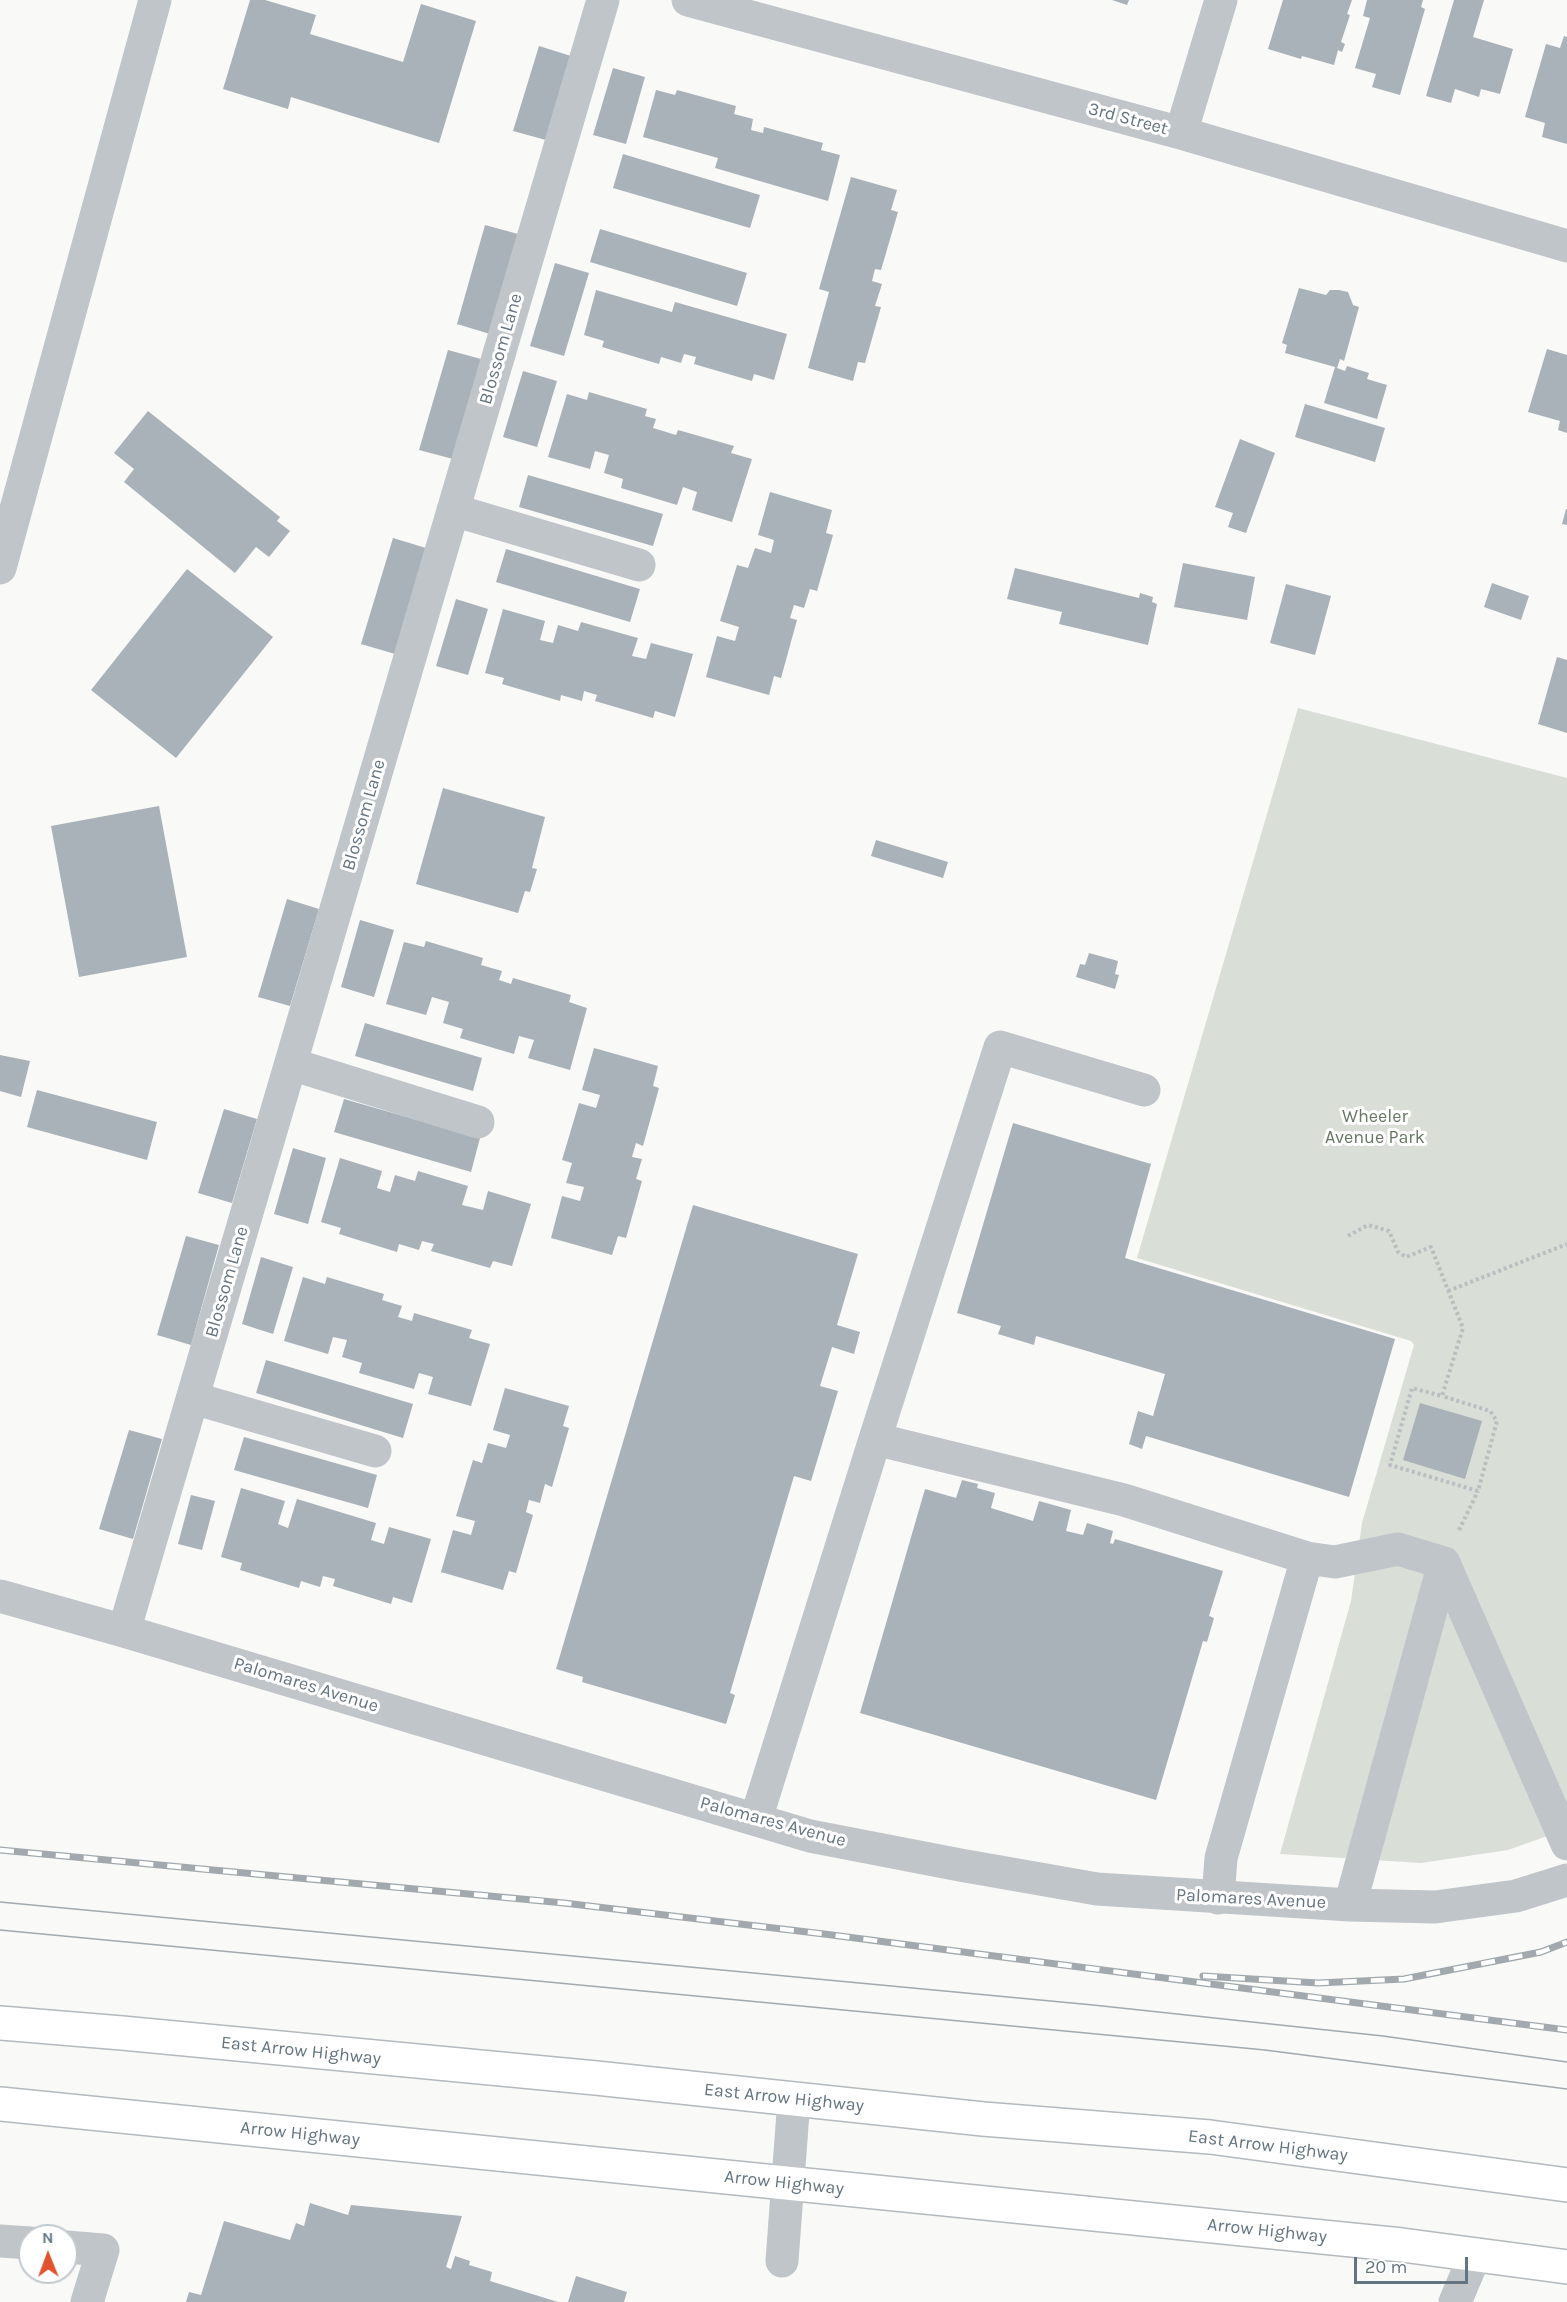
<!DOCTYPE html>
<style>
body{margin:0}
#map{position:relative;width:1567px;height:2302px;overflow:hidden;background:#f9f9f7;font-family:Karla,sans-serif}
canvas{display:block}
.north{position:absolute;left:18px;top:2224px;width:60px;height:60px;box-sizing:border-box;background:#fff;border:2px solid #c1c8cd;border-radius:50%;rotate:359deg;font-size:16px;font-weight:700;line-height:24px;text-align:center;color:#647581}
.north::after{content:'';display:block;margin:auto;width:21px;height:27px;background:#e1532e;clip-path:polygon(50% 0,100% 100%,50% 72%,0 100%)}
.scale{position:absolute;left:1354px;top:2257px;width:114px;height:27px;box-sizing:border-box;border:3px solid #647581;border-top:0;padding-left:8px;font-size:18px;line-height:21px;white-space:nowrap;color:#647581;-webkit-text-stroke:4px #fff;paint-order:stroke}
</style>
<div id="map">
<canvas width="1567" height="2302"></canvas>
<div class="north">N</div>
<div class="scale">20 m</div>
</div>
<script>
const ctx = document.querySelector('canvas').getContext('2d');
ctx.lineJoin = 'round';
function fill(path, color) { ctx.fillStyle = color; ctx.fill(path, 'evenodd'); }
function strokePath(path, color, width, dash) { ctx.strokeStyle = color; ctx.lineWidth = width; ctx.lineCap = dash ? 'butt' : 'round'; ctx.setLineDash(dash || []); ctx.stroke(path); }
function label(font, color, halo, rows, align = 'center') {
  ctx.font = font + ' Karla,sans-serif'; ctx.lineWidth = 6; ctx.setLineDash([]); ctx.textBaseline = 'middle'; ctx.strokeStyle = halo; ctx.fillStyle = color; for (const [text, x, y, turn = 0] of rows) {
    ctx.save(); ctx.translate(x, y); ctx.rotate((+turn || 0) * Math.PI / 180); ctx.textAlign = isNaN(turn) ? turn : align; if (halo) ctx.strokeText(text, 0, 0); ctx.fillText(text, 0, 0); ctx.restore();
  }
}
fill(new Path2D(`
 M 1298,708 L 1567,778 L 1567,1829 L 1508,1850 L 1421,1863 L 1280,1854 L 1351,1601 L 1362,1523 L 1414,1345 L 1411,1341 L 1137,1258 Z`), '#d9ded6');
fill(new Path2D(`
 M 250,0 L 265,0 L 316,15 L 310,34 L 403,62 L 421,4 L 476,21 L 439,143 L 291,97 L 288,109 L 223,89 Z
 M 1112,0 L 1129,0 L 1127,5 Z
 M 1283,0 L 1352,0 L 1347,14 L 1350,15 L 1341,42 L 1345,44 L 1342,52 L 1338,50 L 1334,65 L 1302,56 L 1301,59 L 1268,49 Z
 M 1367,0 L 1423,0 L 1421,7 L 1425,9 L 1400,95 L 1372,87 L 1376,74 L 1355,68 L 1370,18 L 1363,16 Z
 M 1454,0 L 1484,0 L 1473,37 L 1513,49 L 1500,94 L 1481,89 L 1479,97 L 1455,89 L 1451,103 L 1426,96 Z
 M 1564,36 L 1567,37 L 1567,144 L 1542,137 L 1545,123 L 1525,117 L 1546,44 L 1560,48 Z
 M 539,46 L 571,56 L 546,140 L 513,131 Z
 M 613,68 L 645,77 L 626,144 L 593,135 Z
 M 656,90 L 675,95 L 677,90 L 736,106 L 734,114 L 753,119 L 751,130 L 763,133 L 764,127 L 823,143 L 821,150 L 840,155 L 828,201 L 715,168 L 718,158 L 643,137 Z
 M 623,154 L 760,195 L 750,228 L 613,188 Z
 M 851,177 L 897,190 L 891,210 L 898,212 L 881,270 L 875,269 L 872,281 L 882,284 L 875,306 L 881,307 L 865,363 L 858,362 L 853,381 L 808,368 L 829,292 L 819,289 Z
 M 485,225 L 518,234 L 490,334 L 457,324 Z
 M 600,229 L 747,273 L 737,306 L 590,262 Z
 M 555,263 L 589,273 L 564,356 L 530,346 Z
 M 1299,288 L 1326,295 L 1330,290 L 1339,290 L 1348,292 L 1353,305 L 1359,307 L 1344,361 L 1340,359 L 1337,368 L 1345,371 L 1347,366 L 1369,373 L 1367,379 L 1387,385 L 1377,419 L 1324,403 L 1335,367 L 1285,353 L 1287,345 L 1282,343 Z
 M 596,290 L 672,312 L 675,302 L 787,334 L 774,380 L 754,374 L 752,381 L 694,364 L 696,357 L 684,354 L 681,363 L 661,357 L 659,364 L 602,347 L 604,341 L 584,335 Z
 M 1547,349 L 1567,355 L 1567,433 L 1558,430 L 1560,421 L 1528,412 Z
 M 448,350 L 481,359 L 453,459 L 419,450 Z
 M 523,371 L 557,381 L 537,447 L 503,437 Z
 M 589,392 L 647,409 L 645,416 L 656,419 L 653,428 L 676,435 L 678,430 L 734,446 L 731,453 L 752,459 L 732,522 L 692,510 L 697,492 L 683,487 L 677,505 L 621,488 L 623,479 L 604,473 L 609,455 L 595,451 L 590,469 L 548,457 L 567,394 L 587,400 Z
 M 1305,404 L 1385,428 L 1375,462 L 1295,437 Z
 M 148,411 L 280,517 L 277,521 L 290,531 L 269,557 L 256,547 L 235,573 L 124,482 L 134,469 L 114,453 Z
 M 1240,439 L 1275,453 L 1246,533 L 1228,527 L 1233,513 L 1215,507 Z
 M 528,475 L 663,514 L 653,546 L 519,507 Z
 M 770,492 L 832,510 L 826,533 L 833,535 L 817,591 L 810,589 L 804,608 L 794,605 L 790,618 L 797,620 L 781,678 L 774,676 L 769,695 L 706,677 L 717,636 L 735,641 L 739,627 L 720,621 L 737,565 L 748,568 L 755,548 L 771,553 L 774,540 L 758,535 Z
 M 1566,509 L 1567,509 L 1567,525 L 1562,524 Z
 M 393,538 L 426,548 L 395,654 L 361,644 Z
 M 506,549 L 640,589 L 630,622 L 496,582 Z
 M 1183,563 L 1255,577 L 1247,620 L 1174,607 Z
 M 1015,568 L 1139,598 L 1140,593 L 1153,597 L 1152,602 L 1157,604 L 1148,645 L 1059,624 L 1062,612 L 1007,599 Z
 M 187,569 L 273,637 L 176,758 L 91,690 Z
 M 1492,583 L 1529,596 L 1521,620 L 1484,607 Z
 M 1286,584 L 1331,596 L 1315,655 L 1270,643 Z
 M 456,599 L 488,609 L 468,675 L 436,666 Z
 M 503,609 L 545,621 L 540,640 L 553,643 L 558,625 L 578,631 L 581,622 L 638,638 L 632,656 L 646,659 L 651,643 L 693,654 L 675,717 L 655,711 L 653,718 L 595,701 L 597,695 L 584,691 L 582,701 L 561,695 L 560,701 L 502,684 L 504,678 L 485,673 Z
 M 1557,657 L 1567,660 L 1567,733 L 1538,724 Z
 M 443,788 L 545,817 L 532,868 L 537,869 L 530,892 L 525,891 L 518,913 L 416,884 Z
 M 159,806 L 187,957 L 79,977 L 51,826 Z
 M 876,840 L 948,862 L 943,878 L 871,856 Z
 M 287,899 L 319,909 L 290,1006 L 258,997 Z
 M 360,920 L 394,930 L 374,997 L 341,987 Z
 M 426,941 L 483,958 L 481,965 L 502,971 L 499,980 L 511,984 L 513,978 L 571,995 L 569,1002 L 587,1008 L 570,1070 L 528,1058 L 534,1040 L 519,1036 L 514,1054 L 460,1038 L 463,1029 L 443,1023 L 449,1002 L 432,997 L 426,1015 L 386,1004 L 404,942 L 424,947 Z
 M 1089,953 L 1118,961 L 1115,974 L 1119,975 L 1115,989 L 1076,977 L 1080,964 L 1085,965 Z
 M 365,1023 L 482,1058 L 473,1091 L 355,1056 Z
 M 594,1048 L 658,1066 L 653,1086 L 659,1088 L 643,1146 L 636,1143 L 632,1157 L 642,1159 L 636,1179 L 642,1181 L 626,1238 L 618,1236 L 612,1255 L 551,1238 L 562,1196 L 580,1201 L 584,1187 L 566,1183 L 572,1163 L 562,1160 L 579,1103 L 596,1108 L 600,1095 L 582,1090 Z
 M 0,1055 L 30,1061 L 21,1097 L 0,1091 Z
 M 37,1090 L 157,1122 L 147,1160 L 27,1127 Z
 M 344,1099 L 480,1138 L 471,1172 L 334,1132 Z
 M 224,1109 L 257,1119 L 232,1203 L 198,1193 Z
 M 1013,1123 L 1151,1164 L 1125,1258 L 1395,1339 L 1349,1497 L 1146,1436 L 1142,1449 L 1129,1444 L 1138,1411 L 1153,1416 L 1165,1374 L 1036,1336 L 1034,1345 L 998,1334 L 1001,1326 L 957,1313 Z
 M 293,1148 L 326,1158 L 308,1224 L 274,1214 Z
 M 340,1158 L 382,1171 L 377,1188 L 390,1192 L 395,1175 L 415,1181 L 418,1171 L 468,1186 L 462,1205 L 483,1210 L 488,1191 L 531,1204 L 512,1266 L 493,1261 L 490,1268 L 431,1251 L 434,1244 L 422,1241 L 419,1250 L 399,1244 L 397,1252 L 339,1234 L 341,1228 L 321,1222 Z
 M 693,1205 L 858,1254 L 837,1325 L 860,1332 L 854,1354 L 832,1347 L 820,1386 L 838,1391 L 811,1481 L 794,1476 L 730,1693 L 735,1695 L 726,1724 L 582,1682 L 583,1677 L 556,1669 Z
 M 186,1236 L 219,1245 L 191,1345 L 157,1335 Z
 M 261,1257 L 293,1267 L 273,1334 L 242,1324 Z
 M 303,1277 L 325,1284 L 327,1277 L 384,1294 L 382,1300 L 402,1306 L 398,1317 L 412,1321 L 414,1313 L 472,1330 L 469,1338 L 490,1344 L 471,1406 L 428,1394 L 433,1377 L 419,1373 L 414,1389 L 359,1373 L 362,1363 L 342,1357 L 347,1340 L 333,1337 L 328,1354 L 284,1341 Z
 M 266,1360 L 413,1404 L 403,1438 L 256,1393 Z
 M 505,1388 L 569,1406 L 563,1426 L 569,1428 L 552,1487 L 545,1484 L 540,1503 L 529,1500 L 526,1512 L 533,1515 L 516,1573 L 509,1571 L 503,1590 L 441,1572 L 453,1530 L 471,1535 L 475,1521 L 456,1516 L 473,1460 L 482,1463 L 488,1443 L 506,1448 L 510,1435 L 493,1430 Z
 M 1420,1403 L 1482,1421 L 1465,1479 L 1403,1460 Z
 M 129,1430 L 162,1439 L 133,1539 L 99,1529 Z
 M 244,1437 L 377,1475 L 368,1508 L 234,1470 Z
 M 962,1480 L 978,1484 L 977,1488 L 995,1493 L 991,1508 L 1033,1521 L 1039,1501 L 1071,1510 L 1066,1531 L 1083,1535 L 1087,1523 L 1113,1531 L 1110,1543 L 1113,1544 L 1115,1539 L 1223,1571 L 1209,1616 L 1214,1618 L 1207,1642 L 1203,1641 L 1156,1800 L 860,1713 L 925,1489 L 956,1498 Z
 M 241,1488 L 285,1501 L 278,1524 L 288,1528 L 297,1499 L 376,1523 L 371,1540 L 384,1544 L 389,1527 L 431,1539 L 412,1603 L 393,1597 L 391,1604 L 333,1586 L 335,1579 L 323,1576 L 320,1587 L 301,1581 L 299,1588 L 240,1570 L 242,1563 L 221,1557 Z
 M 191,1495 L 215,1501 L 202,1550 L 178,1544 Z
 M 310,2203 L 348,2215 L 351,2205 L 462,2216 L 446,2267 L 451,2269 L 455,2256 L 470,2261 L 469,2265 L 492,2272 L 490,2281 L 558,2302 L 186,2302 L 189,2292 L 201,2295 L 224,2221 L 290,2240 L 296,2223 L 304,2226 Z
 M 576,2276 L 627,2292 L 624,2302 L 568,2302 Z`), '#a9b2b8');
const major = new Path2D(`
 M 0,2023 L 122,2033 L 596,2078 L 983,2119 L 1210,2137 L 1567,2185
 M 0,2104 L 1402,2245 L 1567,2267`);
strokePath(major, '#b4b9bd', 36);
strokePath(new Path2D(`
 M 1348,1236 L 1368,1225 L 1389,1231 L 1398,1252 L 1406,1257 L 1431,1247 L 1463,1328 L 1442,1396 L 1412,1388 L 1390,1465 L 1478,1491 L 1497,1421 L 1490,1411 L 1442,1396
 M 1448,1291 L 1567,1244
 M 1459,1530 L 1478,1491`), '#babec1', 4, [3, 3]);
strokePath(new Path2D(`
 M 688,0 L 1181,133 L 1567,246
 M 1181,133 L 1221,0
 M 453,510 L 639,565
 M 0,568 L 155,0
 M 291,1064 L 478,1122
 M 193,1398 L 375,1451
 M 875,1439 L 1000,1047 L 1144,1090
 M 0,1596 L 124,1631 L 810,1836 L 960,1865 L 1097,1889 L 1350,1905 L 1435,1907 L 1516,1896 L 1567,1880
 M 124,1631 L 603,0
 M 756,1819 L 875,1439 L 1124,1500 L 1307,1558 L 1335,1562 L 1398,1549 L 1444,1563
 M 1218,1898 L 1221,1858 L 1307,1558
 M 1350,1905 L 1444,1563 L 1567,1844
 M 0,2241 L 30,2243
 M 66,2247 L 103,2250 L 87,2302
 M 782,2261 L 794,2099
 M 1455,2302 L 1475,2255`), '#c0c5c9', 33);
strokePath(major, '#fff', 33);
strokePath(new Path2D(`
 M 0,1902 L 1093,2005 L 1383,2036 L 1567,2062
 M 0,1930 L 1265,2050 L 1567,2089`), '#a1a9ae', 1.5);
const rail = new Path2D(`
 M 0,1850 L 564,1903 L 824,1934 L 1567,2030
 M 1203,1976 L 1318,1983 L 1404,1979 L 1541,1952 L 1567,1942`);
strokePath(rail, '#a1a9ae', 7);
strokePath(rail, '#fff', 4.5, [14]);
label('18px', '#647581', '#fff', [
 ["3rd Street",1128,119,15],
 ["Blossom Lane",501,349,-74],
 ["Blossom Lane",364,815,-74],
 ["Blossom Lane",227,1282,-74],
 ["Palomares Avenue",306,1685,17],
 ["Palomares Avenue",773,1822,15],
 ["Palomares Avenue",1251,1899,3],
 ["East Arrow Highway",301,2051,6],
 ["East Arrow Highway",784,2098,6],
 ["Arrow Highway",300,2134,6],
 ["East Arrow Highway",1268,2146,7],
 ["Arrow Highway",784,2183,6],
 ["Arrow Highway",1267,2231,6]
]);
label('18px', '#677963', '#fff', [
 ["Wheeler",1375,1117],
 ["Avenue Park",1375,1138]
]);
</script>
